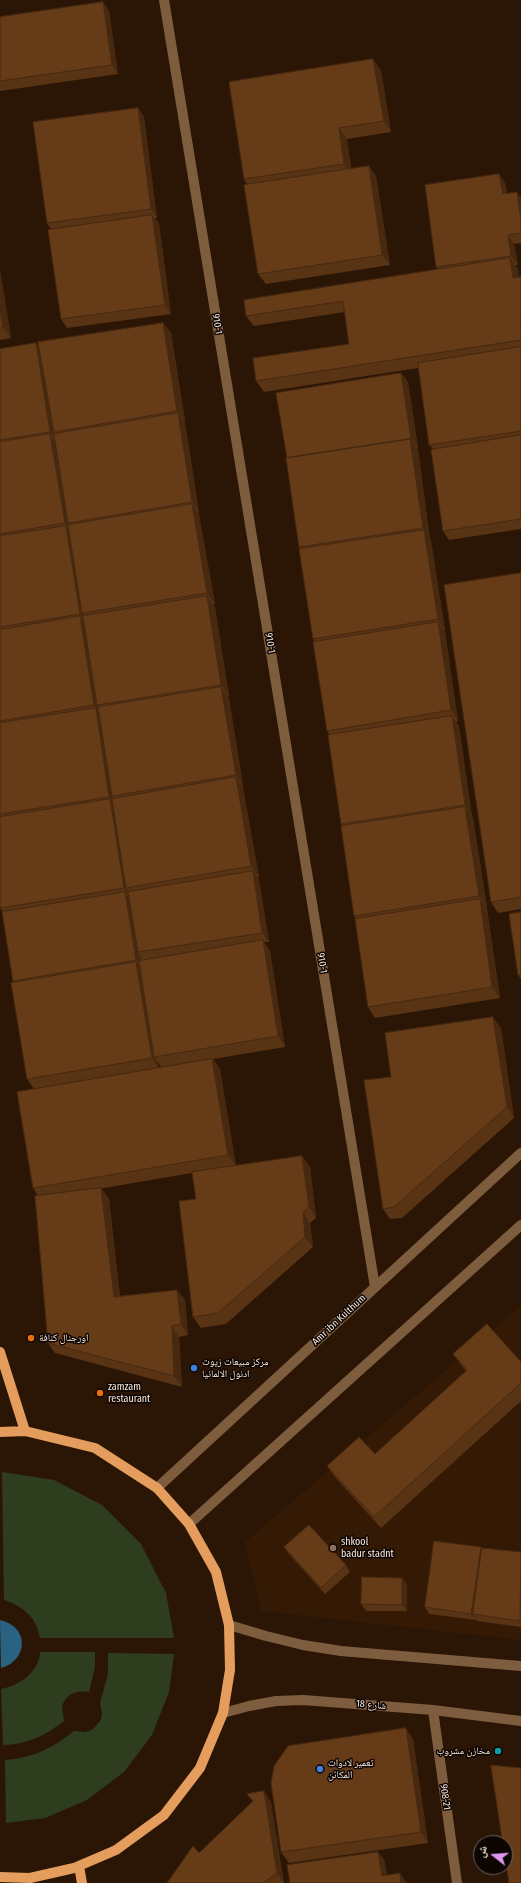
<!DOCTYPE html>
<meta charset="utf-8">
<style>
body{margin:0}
#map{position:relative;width:521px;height:1883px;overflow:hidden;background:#2b1606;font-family:"Fira Sans Condensed","Noto Naskh Arabic",sans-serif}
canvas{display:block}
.north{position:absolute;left:473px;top:1835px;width:40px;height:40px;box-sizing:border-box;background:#0d0501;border:1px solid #6b615a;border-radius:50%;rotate:287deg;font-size:11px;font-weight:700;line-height:16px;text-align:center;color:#f9eadf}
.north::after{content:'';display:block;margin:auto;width:14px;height:18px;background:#de98f2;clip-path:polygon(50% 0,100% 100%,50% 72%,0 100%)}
</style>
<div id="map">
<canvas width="521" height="1883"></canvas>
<div class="north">ش</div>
</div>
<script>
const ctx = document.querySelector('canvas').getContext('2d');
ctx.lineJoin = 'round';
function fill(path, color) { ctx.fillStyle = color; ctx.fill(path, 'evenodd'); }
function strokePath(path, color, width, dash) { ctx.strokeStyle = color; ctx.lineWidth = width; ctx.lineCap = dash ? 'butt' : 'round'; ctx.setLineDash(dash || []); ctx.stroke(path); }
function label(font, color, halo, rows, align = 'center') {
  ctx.font = font + ' "Fira Sans Condensed","Noto Naskh Arabic",sans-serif'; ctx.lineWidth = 3; ctx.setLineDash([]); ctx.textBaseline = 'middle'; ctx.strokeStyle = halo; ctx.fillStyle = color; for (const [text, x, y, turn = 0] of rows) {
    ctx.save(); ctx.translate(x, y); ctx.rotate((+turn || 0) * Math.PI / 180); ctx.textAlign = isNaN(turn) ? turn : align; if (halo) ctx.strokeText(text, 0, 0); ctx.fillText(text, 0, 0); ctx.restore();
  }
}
fill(new Path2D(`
 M 521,1306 L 521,1640 L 261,1611 L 245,1542 Z`), '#341a04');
fill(new Path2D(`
 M 2,1472 L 54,1480 L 102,1505 L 141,1544 L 166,1593 L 174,1638 L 40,1638 C 36,1617 24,1607 4,1600 Z
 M 40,1652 L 95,1652 L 95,1667 L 89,1692 C 75,1690 67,1694 62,1706 L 64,1721 C 46,1735 27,1745 3,1745 L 1,1689 C 19,1686 39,1672 40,1652 Z
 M 108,1653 L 174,1654 L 169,1692 L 152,1735 L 124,1772 L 87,1800 L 45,1818 L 6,1823 L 5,1760 C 33,1758 53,1748 74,1731 L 85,1732 L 92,1730 L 101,1720 L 102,1713 L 100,1703 L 108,1674 Z`), '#2e3d1e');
fill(new Path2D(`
 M 0,1620 C 29,1626 29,1660 1,1668 Z`), '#2a6382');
strokePath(new Path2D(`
 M 164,0 L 375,1287
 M 433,1710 L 457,1883`), '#7e5d3f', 10);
strokePath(new Path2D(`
 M 157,1488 L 521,1153
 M 189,1524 L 521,1225
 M 229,1625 L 266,1636 L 303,1645 L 341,1651 L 521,1666
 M 223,1713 L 249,1706 L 276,1701 L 303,1700 L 433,1710 L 521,1721`), '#7e5d3f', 10);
strokePath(new Path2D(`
 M 0,1352 L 25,1431
 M 0,1432 L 25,1431 L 95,1448 L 157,1488 L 189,1524 L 216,1572 L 229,1625 L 230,1670 L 223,1713 L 200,1768 L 164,1815 L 116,1850 L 74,1868 L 30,1878 L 0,1877
 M 79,1866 L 82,1883`), '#e49d5d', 10);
fill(new Path2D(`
 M 103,2 L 109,11 L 118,74 L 0,91 L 0,17 Z
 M 381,70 L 391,132 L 347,139 L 351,168 L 376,176 L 390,265 L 266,284 L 258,274 L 247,184 L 244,179 Z
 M 138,108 L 144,117 L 157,218 L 155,218 L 159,224 L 171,314 L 67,328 L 61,319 L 51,229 L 47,223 Z
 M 499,174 L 505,183 L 507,193 L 521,198 L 521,243 L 514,244 L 518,265 L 515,265 L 518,269 L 519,277 L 521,277 L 521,529 L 449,540 L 443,531 L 433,449 L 429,445 L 418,368 L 264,392 L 256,381 L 349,344 L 345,312 L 254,326 L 246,316 L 438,269 L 436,267 Z
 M 0,270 L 11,338 L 0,340 Z
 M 163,323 L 171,333 L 185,421 L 184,421 L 185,423 L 199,512 L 198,513 L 199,515 L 215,604 L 213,604 L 215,607 L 229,696 L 228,696 L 229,698 L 243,786 L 242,786 L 243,788 L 259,877 L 257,877 L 259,880 L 269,942 L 264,942 L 270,951 L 285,1047 L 213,1059 L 220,1069 L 236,1166 L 302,1156 L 310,1167 L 316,1218 L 310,1223 L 313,1247 L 226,1324 L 201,1328 L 193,1317 L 196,1199 L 192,1173 L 98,1189 L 101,1188 L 109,1199 L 120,1296 L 177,1290 L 185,1300 L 188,1335 L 179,1337 L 182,1387 L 55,1353 L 48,1343 L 38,1196 L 33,1188 L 34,1089 L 27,1079 L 3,912 L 0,908 L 0,349 L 36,343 L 39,347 ZM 158,1062 L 161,1067 L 159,1068 Z
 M 401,373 L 408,382 L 418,448 L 417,448 L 418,450 L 430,539 L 431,541 L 445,630 L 444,630 L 445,632 L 458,721 L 456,721 L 459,727 L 472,816 L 471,816 L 473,818 L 487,907 L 486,907 L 487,909 L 500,998 L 375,1018 L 368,1007 L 356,918 L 354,916 L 342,826 L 341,824 L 330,735 L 327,731 L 314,641 L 313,639 L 300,549 L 299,547 Z
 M 521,573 L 521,909 L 498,913 L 491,902 Z
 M 521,912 L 521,979 L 518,975 Z
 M 501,1028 L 514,1118 L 402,1218 L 390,1219 L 383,1209 L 391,1077 Z
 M 453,1354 L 521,1362 L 521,1401 L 381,1528 L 335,1477 L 327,1466 L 375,1454 L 466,1371 L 461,1365 Z
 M 284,1547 L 346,1565 L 350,1572 L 325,1594 L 289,1554 Z
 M 481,1547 L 481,1548 L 521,1552 L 521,1627 L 477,1621 L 476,1619 L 476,1620 L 429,1614 L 425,1607 Z
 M 402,1578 L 407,1585 L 407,1611 L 366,1611 L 361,1604 Z
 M 413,1739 L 428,1843 L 289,1863 L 281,1852 Z
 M 247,1794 L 271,1802 L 284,1883 L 167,1883 L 253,1802 Z`), '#583314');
fill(new Path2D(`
 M 103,2 L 109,11 L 118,74 L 112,65 Z
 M 373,59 L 381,70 L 391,132 L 384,121 Z
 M 138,108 L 144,117 L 157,218 L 151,209 Z
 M 339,128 L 347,139 L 351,175 L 344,164 Z
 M 369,166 L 376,176 L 390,265 L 382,255 Z
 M 499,174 L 505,183 L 509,203 L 503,194 Z
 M 517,192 L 521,198 L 521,219 Z
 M 152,215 L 159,224 L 171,314 L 165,305 Z
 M 508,235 L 514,244 L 518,265 L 511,256 Z
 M 510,258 L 518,269 L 520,289 L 513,278 Z
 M 0,270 L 11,338 L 3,327 L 0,306 Z
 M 163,323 L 171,333 L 185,421 L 177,411 Z
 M 36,343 L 44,354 L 54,432 L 57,436 L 58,443 L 50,432 Z
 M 401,373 L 408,382 L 418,448 L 411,439 Z
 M 178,413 L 185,423 L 199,512 L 192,502 Z
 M 50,434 L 58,445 L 68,523 L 72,529 L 73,534 L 65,523 Z
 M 410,439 L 418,450 L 430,539 L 423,528 Z
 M 192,504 L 199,515 L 215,604 L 207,593 Z
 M 66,526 L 73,536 L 82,613 L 86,619 L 87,624 L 80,614 Z
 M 424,530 L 431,541 L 445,630 L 438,619 Z
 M 207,596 L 215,607 L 229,696 L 221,685 Z
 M 80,616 L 88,627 L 97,705 L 100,709 L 101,716 L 94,705 Z
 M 438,622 L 445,632 L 458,721 L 451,710 Z
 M 221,687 L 229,698 L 243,786 L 236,775 Z
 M 96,708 L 103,718 L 112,796 L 116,803 L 117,807 L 109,797 Z
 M 452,716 L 459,727 L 472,816 L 465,805 Z
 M 236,777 L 243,788 L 259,877 L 251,866 Z
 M 110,799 L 117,809 L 126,888 L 130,894 L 131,898 L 124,888 Z
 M 465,807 L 473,818 L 487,907 L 479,896 Z
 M 253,871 L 259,880 L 269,942 L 262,933 Z
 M 125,892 L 131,901 L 138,952 L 141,957 L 143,969 L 136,960 Z
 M 480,899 L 487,909 L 500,998 L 492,987 Z
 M 263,940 L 270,951 L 285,1047 L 278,1036 Z
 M 136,962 L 144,973 L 154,1057 L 158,1062 L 159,1069 L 152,1058 Z
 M 493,1017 L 501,1028 L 514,1118 L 507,1107 Z
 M 212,1059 L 220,1069 L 236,1166 L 228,1155 Z
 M 302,1156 L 310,1167 L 316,1218 L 309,1207 Z
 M 101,1188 L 109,1199 L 121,1308 L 114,1297 Z
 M 303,1212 L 310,1223 L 313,1247 L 305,1237 Z
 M 177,1290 L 185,1300 L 188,1335 L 181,1324 Z
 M 172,1326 L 179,1337 L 182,1387 L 174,1376 Z
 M 481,1547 L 485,1554 L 473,1614 L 476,1619 L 476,1620 L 471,1614 Z
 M 402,1578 L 407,1585 L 407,1611 L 402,1605 Z
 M 406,1728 L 413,1739 L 428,1843 L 421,1832 Z
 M 264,1791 L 271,1802 L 284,1883 L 277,1873 Z
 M 378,1852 L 385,1861 L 388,1883 L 382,1876 Z
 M 400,1873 L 406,1882 L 406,1883 L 401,1883 Z`), '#472910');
const building = new Path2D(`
 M 103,2 L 112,65 L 0,81 L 0,17 Z
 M 373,59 L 384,121 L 339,128 L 344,164 L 244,179 L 229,82 Z
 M 138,108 L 151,209 L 47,223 L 33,122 Z
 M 369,166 L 382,255 L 258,274 L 244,185 Z
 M 499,174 L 503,194 L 517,192 L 521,219 L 521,233 L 508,235 L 511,256 L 436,267 L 425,185 Z
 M 152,215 L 165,305 L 61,319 L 48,230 Z
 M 510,258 L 513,278 L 521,277 L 521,319 L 520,319 L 521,327 L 521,340 L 256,381 L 253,358 L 349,344 L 343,301 L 246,316 L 244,300 Z
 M 0,306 L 3,327 L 0,328 Z
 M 163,323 L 177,411 L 54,432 L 38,342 Z
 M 36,343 L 50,432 L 0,440 L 0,349 Z
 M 521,347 L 521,431 L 429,445 L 418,363 Z
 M 401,373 L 411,439 L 287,458 L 276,393 Z
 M 178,413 L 192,502 L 68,523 L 54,434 Z
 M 50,434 L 65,523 L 0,534 L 0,442 Z
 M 521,435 L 521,519 L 443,531 L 431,450 Z
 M 410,439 L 423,528 L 299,547 L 286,458 Z
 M 192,504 L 207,593 L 82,613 L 68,525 Z
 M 66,526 L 80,614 L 0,627 L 0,536 Z
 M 424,530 L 438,619 L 313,639 L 299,549 Z
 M 521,573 L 521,897 L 491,902 L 444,585 Z
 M 207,596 L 221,685 L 97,705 L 83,616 Z
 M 80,616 L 94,705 L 0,721 L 0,630 Z
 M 438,622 L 451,710 L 327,731 L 313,642 Z
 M 221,687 L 236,775 L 112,796 L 98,707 Z
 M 96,708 L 109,797 L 0,814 L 0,723 Z
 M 452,716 L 465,805 L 341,824 L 328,735 Z
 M 236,777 L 251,866 L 126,888 L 112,799 Z
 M 110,799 L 124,888 L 0,908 L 0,817 Z
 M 465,807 L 479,896 L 354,916 L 341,826 Z
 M 253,871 L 262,933 L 138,952 L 128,892 Z
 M 125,892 L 136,960 L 13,981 L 2,912 Z
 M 480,899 L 492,987 L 368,1007 L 355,919 Z
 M 521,912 L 521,975 L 518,975 L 509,914 Z
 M 263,940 L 278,1036 L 154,1057 L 139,961 Z
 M 136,962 L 152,1058 L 27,1079 L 11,983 Z
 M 493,1017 L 507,1107 L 394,1207 L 383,1209 L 364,1080 L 391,1077 L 385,1033 Z
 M 212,1059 L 228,1155 L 33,1188 L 17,1092 Z
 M 302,1156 L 309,1207 L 303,1212 L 305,1237 L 218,1313 L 193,1317 L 179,1201 L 196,1199 L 192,1172 Z
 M 101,1188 L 114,1297 L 177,1290 L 181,1324 L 172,1326 L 174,1376 L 48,1343 L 35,1196 Z
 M 487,1324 L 521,1362 L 521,1383 L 374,1517 L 327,1466 L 359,1437 L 375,1454 L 467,1370 L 453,1354 Z
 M 309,1525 L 346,1565 L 321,1588 L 284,1547 Z
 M 434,1541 L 481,1547 L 471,1614 L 425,1607 Z
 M 482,1548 L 521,1552 L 520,1621 L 473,1614 Z
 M 362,1577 L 402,1578 L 402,1605 L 361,1604 Z
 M 406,1728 L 421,1832 L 281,1852 L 271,1783 L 274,1766 L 288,1746 Z
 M 491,1765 L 521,1768 L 521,1883 L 509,1883 L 505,1858 L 505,1843 L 503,1843 Z
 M 264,1791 L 277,1873 L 263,1883 L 167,1883 L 169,1880 L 193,1846 L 199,1853 L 253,1801 L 247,1794 Z
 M 378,1852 L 382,1876 L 400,1873 L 401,1883 L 290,1883 L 287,1865 Z`);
fill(building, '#663b17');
strokePath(building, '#472910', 1);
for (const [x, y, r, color] of [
 [31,1338,4,"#e8710a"],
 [194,1368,4,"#3f7fe0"],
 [100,1393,4,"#e8710a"],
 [333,1548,4,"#8d6e63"],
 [498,1751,4,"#0f9aa8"],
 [320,1769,4,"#3f7fe0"]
]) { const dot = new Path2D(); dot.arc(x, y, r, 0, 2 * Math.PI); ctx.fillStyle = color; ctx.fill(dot); strokePath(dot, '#0d0501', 1.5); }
label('10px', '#f9eadf', '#0d0501', [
 ["910-1",217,324,81],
 ["910-1",270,643,81],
 ["910-1",322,963,81],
 ["Amr ibn Kulthum",339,1320,-43],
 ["شارع 18",371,1705,5],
 ["908-21",445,1797,82]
]);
label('10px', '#f9eadf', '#0d0501', [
 ["اورجنال كنافة",39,1338],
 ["مركز مبيعات زيوت",202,1362],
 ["ادنول الالمانيا",202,1374],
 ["zamzam",108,1387],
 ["restaurant",108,1399],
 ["shkool",341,1542],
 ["badur stadnt",341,1554],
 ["مخازن مشروب",490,1751,"right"],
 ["تعمير لادوات",328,1763],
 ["المكائن",328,1775]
], 'left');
</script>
